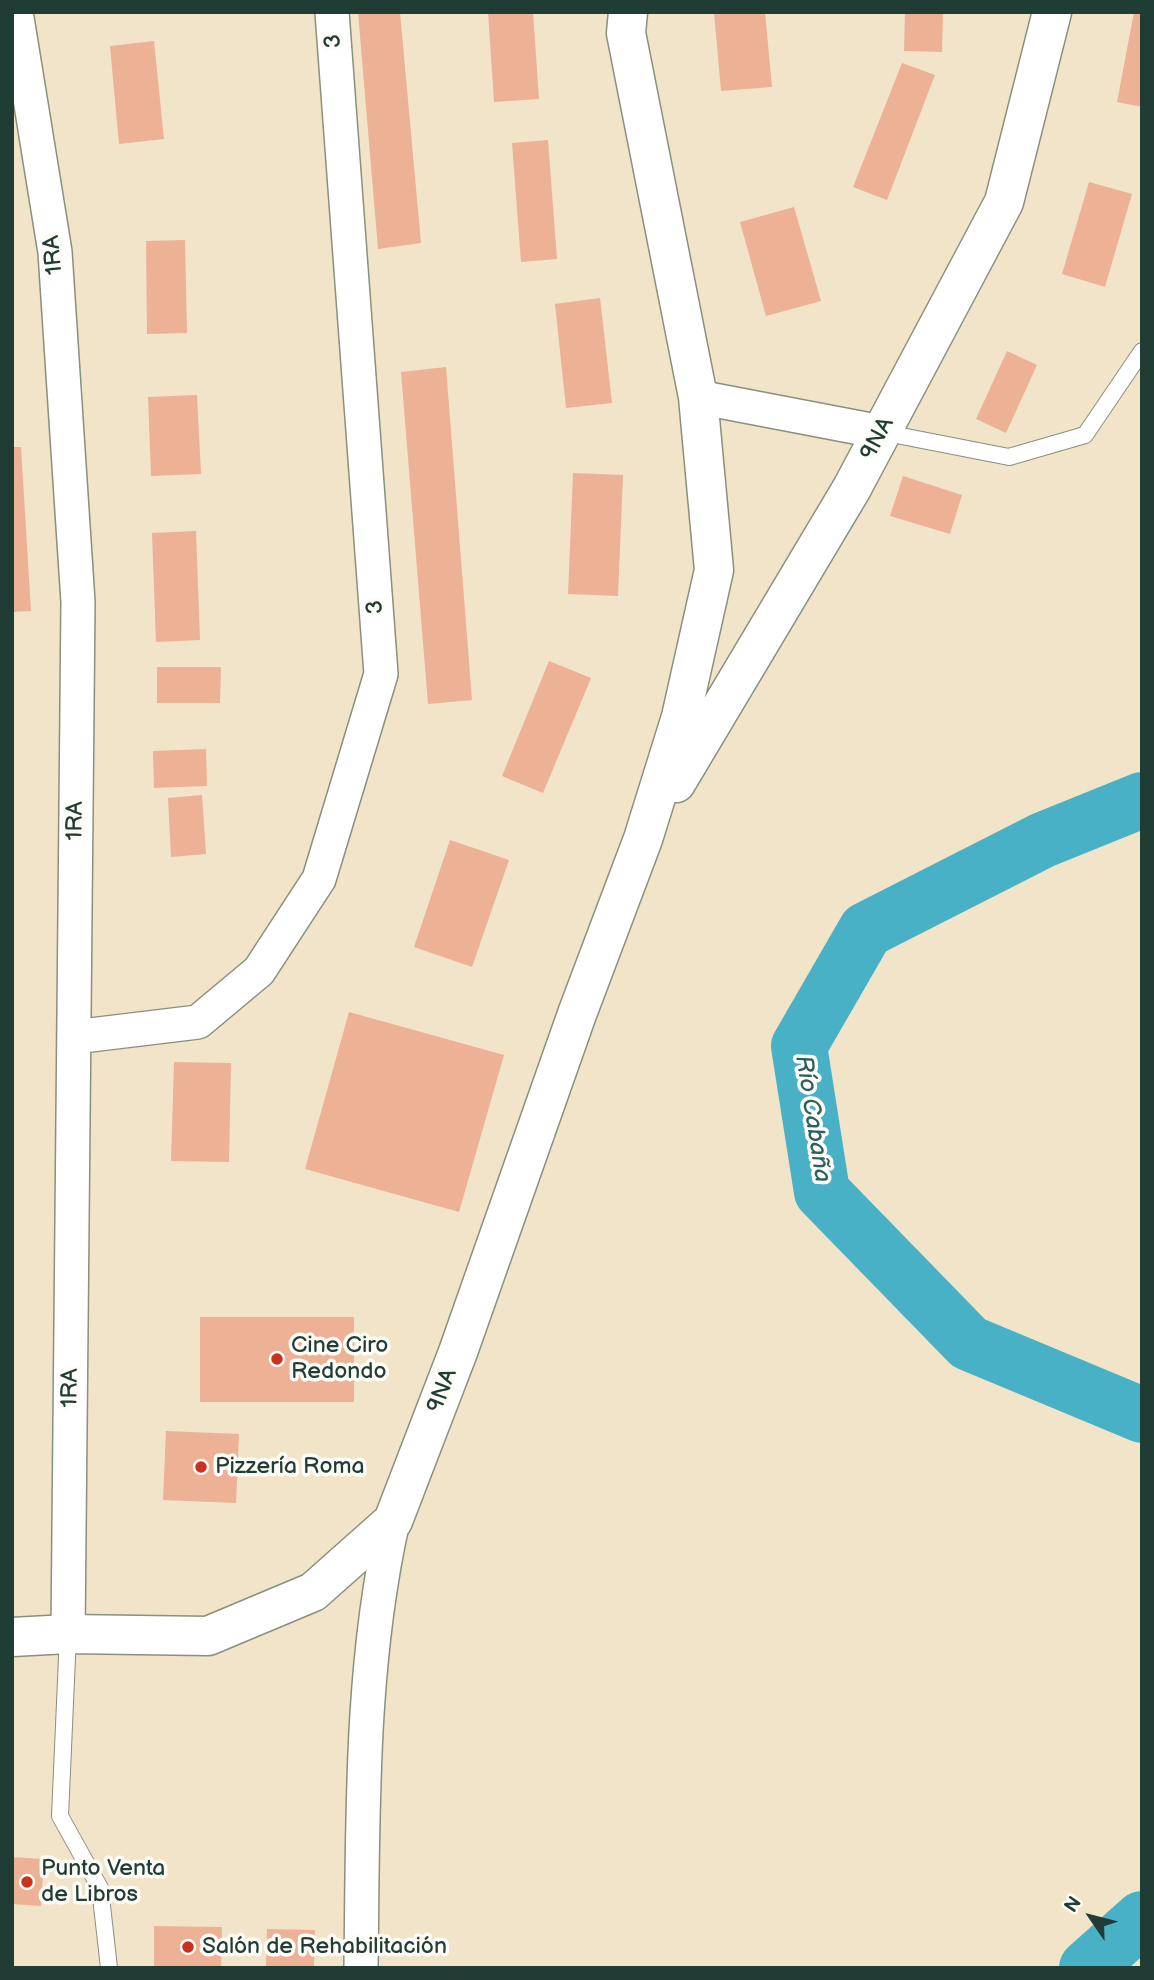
<!DOCTYPE html>
<meta charset="utf-8">
<style>
body{margin:0}
#map{position:relative;width:1154px;height:1980px;overflow:hidden;background:#f1e4c9;font-family:"Balsamiq Sans",sans-serif}
canvas{display:block}
.frame{position:absolute;inset:0;border:14px solid #1f3d34;pointer-events:none}
.north{position:absolute;left:1056px;top:1882px;width:70px;height:70px;-webkit-text-stroke:5px #fdfcf7;paint-order:stroke;rotate:305deg;font-size:19px;font-weight:700;line-height:28px;text-align:center;color:#1f3d34}
.north::after{content:'';display:block;margin:auto;width:24px;height:32px;background:#1f3d34;clip-path:polygon(50% 0,100% 100%,50% 72%,0 100%)}
</style>
<div id="map">
<canvas width="1154" height="1980"></canvas>
<div class="frame"></div>
<div class="north">N</div>
</div>
<script>
const ctx = document.querySelector('canvas').getContext('2d');
ctx.lineJoin = 'round';
function strokePath(path, color, width, dash) { ctx.strokeStyle = color; ctx.lineWidth = width; ctx.lineCap = dash ? 'butt' : 'round'; ctx.setLineDash(dash || []); ctx.stroke(path); }
function fill(path, color) { ctx.fillStyle = color; ctx.fill(path, 'evenodd'); }
function label(font, color, halo, rows, align = 'center') {
  ctx.font = font + ' "Balsamiq Sans",sans-serif'; ctx.lineWidth = 7; ctx.setLineDash([]); ctx.textBaseline = 'middle'; ctx.strokeStyle = halo; ctx.fillStyle = color; for (const [text, x, y, turn = 0] of rows) {
    ctx.save(); ctx.translate(x, y); ctx.rotate((+turn || 0) * Math.PI / 180); ctx.textAlign = isNaN(turn) ? turn : align; if (halo) ctx.strokeText(text, 0, 0); ctx.fillText(text, 0, 0); ctx.restore();
  }
}
strokePath(new Path2D(`
 M 1142,800 L 1043,840 L 866,930 L 799,1046 L 822,1192 L 969,1343 L 1142,1415
 M 1087,1968 L 1142,1919`), '#48b1c6', 56);
fill(new Path2D(`
 M 358,12 L 400,12 L 421,243 L 378,249 Z
 M 488,12 L 533,12 L 539,99 L 494,102 Z
 M 714,12 L 765,12 L 772,87 L 721,91 Z
 M 905,12 L 943,12 L 942,52 L 904,51 Z
 M 1134,12 L 1142,12 L 1142,107 L 1117,102 Z
 M 154,41 L 164,139 L 119,144 L 110,46 Z
 M 902,63 L 935,75 L 887,200 L 853,187 Z
 M 548,140 L 557,259 L 521,262 L 512,143 Z
 M 1089,182 L 1132,194 L 1105,287 L 1062,274 Z
 M 794,207 L 821,301 L 766,316 L 740,222 Z
 M 185,240 L 187,333 L 147,334 L 146,241 Z
 M 600,298 L 612,403 L 566,408 L 555,304 Z
 M 1007,351 L 1037,365 L 1006,433 L 976,419 Z
 M 446,367 L 472,700 L 428,704 L 401,372 Z
 M 197,395 L 201,474 L 151,476 L 148,397 Z
 M 12,447 L 21,447 L 31,611 L 12,612 Z
 M 573,473 L 623,475 L 618,596 L 568,594 Z
 M 903,476 L 962,495 L 950,534 L 890,516 Z
 M 196,531 L 200,640 L 156,642 L 152,533 Z
 M 549,661 L 591,678 L 543,793 L 502,776 Z
 M 157,667 L 221,667 L 220,703 L 157,703 Z
 M 206,749 L 207,786 L 154,788 L 153,751 Z
 M 202,795 L 206,854 L 171,857 L 168,798 Z
 M 450,840 L 509,860 L 472,967 L 414,947 Z
 M 349,1012 L 504,1055 L 459,1212 L 305,1169 Z
 M 174,1062 L 231,1063 L 229,1162 L 171,1161 Z
 M 200,1317 L 354,1317 L 354,1402 L 200,1402 Z
 M 166,1431 L 239,1434 L 236,1503 L 163,1500 Z
 M 12,1857 L 44,1859 L 41,1906 L 12,1904 Z
 M 154,1926 L 222,1927 L 221,1968 L 154,1968 Z
 M 267,1929 L 315,1930 L 314,1968 L 266,1968 Z`), '#edb196');
const lane = new Path2D(`
 M 881,432 L 1009,457 L 1085,435 L 1142,351
 M 68,1635 L 60,1816 L 100,1888 L 109,1968`);
const street = new Path2D(`
 M 16,12 L 55,252 L 78,602 L 68,1634
 M 698,397 L 881,432
 M 74,1037 L 198,1022 L 259,971 L 319,879 L 381,674 L 332,12
 M 361,1968 C 363,1820 360,1666 393,1521`);
const secondary = new Path2D(`
 M 676,783 L 852,488 L 1004,202 L 1052,12
 M 12,1637 L 68,1634 L 208,1636 L 313,1592 L 393,1521 L 458,1352 L 577,1014 L 643,839 L 681,717 L 714,570 L 698,397 L 626,33 L 628,12`);
strokePath(lane, '#88907e', 18);
strokePath(street, '#88907e', 36);
strokePath(secondary, '#88907e', 41);
strokePath(lane, '#fff', 16);
strokePath(street, '#fff', 33);
strokePath(secondary, '#fff', 38);
for (const [x, y, r, color] of [
 [277,1359,7,"#c8321e"],
 [201,1467,7,"#c8321e"],
 [27,1882,7,"#c8321e"],
 [188,1947,7,"#c8321e"]
]) { const dot = new Path2D(); dot.arc(x, y, r, 0, 2 * Math.PI); ctx.fillStyle = color; ctx.fill(dot); strokePath(dot, '#fdfcf7', 2.5); }
label('23px', '#1f3d34', '#fdfcf7', [
 ["3",334,41,-94],
 ["1RA",54,255,-96],
 ["9NA",878,439,-62],
 ["3",376,607,-94],
 ["1RA",76,821,-89],
 ["1RA",71,1388,-89],
 ["9NA",443,1391,-69]
]);
label('23px', '#1f3d34', '#fdfcf7', [
 ["Cine Ciro",291,1346],
 ["Redondo",291,1372],
 ["Pizzería Roma",215,1467],
 ["Punto Venta",41,1869],
 ["de Libros",41,1895],
 ["Salón de Rehabilitación",202,1947]
], 'left');
label('italic 24px', '#2b6060', '#fdfcf7', [
 ["Río Cabaña",812,1119,81]
]);
</script>
